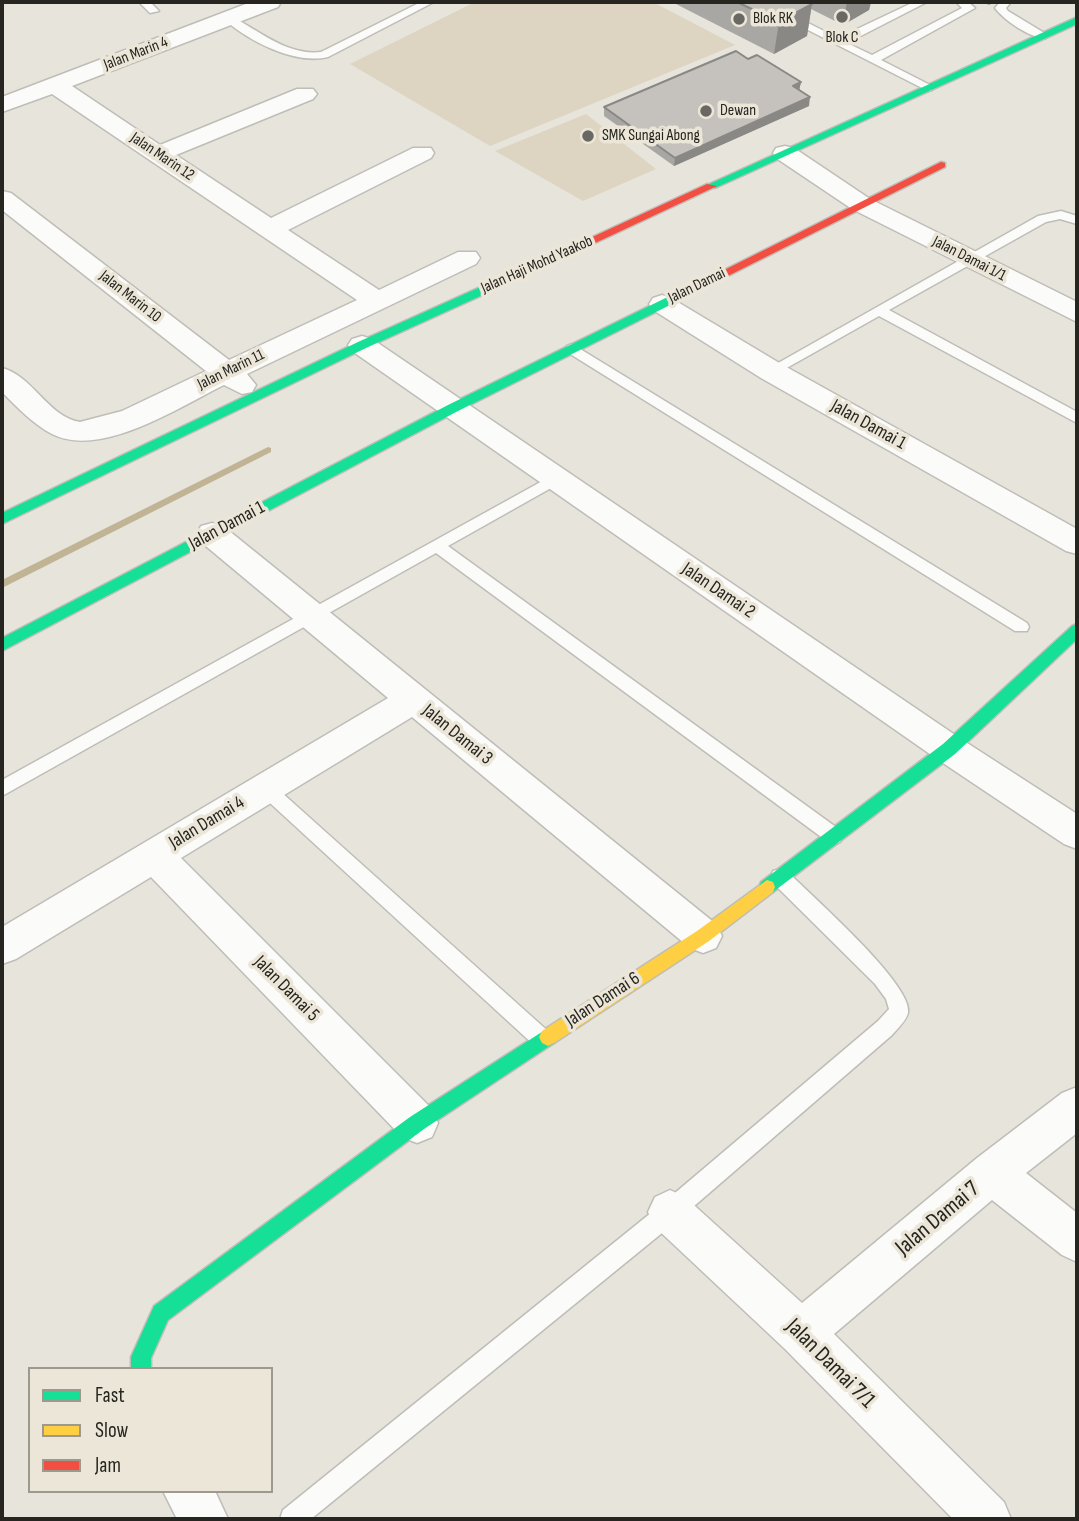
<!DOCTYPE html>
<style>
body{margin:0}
#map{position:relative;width:1079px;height:1521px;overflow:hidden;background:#e7e4dc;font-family:"Sofia Sans Condensed",sans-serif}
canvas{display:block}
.frame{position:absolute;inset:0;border:4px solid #272520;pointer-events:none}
.legend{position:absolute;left:28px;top:1367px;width:245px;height:126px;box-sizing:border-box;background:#ebe6d8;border:2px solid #9d998e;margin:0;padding:9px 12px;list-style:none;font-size:21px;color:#272520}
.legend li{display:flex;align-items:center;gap:14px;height:35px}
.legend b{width:35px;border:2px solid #9d998e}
</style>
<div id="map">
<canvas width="1079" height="1521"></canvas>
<div class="frame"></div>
<ul class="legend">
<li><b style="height:9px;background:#16e098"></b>Fast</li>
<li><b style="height:9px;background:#ffcf43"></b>Slow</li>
<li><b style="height:9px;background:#f24e42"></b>Jam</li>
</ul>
</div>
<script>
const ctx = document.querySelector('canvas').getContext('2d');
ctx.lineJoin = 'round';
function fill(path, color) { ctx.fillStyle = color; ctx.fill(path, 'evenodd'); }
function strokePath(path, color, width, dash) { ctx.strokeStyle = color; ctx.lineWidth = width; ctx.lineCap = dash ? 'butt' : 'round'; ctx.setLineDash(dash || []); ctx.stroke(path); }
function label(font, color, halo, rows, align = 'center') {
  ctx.font = font + ' "Sofia Sans Condensed",sans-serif'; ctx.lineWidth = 7; ctx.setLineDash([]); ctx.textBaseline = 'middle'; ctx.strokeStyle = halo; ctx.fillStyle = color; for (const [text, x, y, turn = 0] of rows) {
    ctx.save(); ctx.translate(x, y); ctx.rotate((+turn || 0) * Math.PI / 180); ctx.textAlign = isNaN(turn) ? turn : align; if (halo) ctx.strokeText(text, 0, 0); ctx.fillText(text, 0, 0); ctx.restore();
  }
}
fill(new Path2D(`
 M 475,2 L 653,2 L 735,45 L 490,146 L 350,64 Z
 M 586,114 L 656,169 L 583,201 L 495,151 Z`), '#ddd5c2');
fill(new Path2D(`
 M 268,447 L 271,448 L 271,452 L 2,588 L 2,580 Z`), '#c1b494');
const lane = new Path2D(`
 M 139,2 L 150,2 L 159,11 L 150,13 Z
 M 421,2 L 434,2 L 328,57 C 295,65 248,41 224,19 L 233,17 C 260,32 289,56 321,52 Z
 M 753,2 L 766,2 L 838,38 L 914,2 L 927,2 L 847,43 L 872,55 L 962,8 L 956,2 L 968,2 L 975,8 L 881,60 L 932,86 L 932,90 L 928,91 Z
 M 1000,2 L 1011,2 L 1006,8 L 1008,11 L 1046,34 L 1046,38 C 1031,39 1004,20 995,8 Z
 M 1061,211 L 1077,216 L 1077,224 L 1060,219 L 1046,222 L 889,310 L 1077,412 L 1077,423 L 879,316 L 776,374 L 771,376 L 764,371 L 1038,216 Z
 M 572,344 L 1027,623 L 1029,627 L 1027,631 L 1015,631 L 567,352 L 567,346 Z
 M 555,474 L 562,479 L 560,483 L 448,546 L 840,830 L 843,836 L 840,842 L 834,844 L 828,842 L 436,553 L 2,796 L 2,780 Z
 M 265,781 L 271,783 L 549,1032 L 552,1039 L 549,1046 L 542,1048 L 535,1046 L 259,793 L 256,788 L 259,783 Z
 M 780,869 L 787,871 C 809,894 914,985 908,1013 C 906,1021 897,1029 892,1035 L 678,1220 L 311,1519 L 280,1519 L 283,1510 L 662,1204 L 878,1021 L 889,1009 L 886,999 L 875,984 L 773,883 L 771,877 L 773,871 Z`);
const street = new Path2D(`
 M 251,2 L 281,2 L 278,7 L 72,86 L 160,145 L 297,89 L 313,89 L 317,94 L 313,99 L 176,155 L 271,218 L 413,148 L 431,148 L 434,153 L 431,158 L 288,230 L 379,290 L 458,252 L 476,252 L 480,258 L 476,264 L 247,374 L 256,385 L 252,392 L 242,394 L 224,385 C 179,407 101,459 52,434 C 33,424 17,407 2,392 L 2,368 C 32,375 48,417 80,422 L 122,411 L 206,371 L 2,210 L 2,191 L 11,193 L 229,360 L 357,300 L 52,94 L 2,112 L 2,97 Z
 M 785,146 L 794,148 L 870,199 L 1077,302 L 1077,322 L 852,209 L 776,158 L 773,153 L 776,148 Z
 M 662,295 L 671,298 L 781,364 L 1077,529 L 1077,554 L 1066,551 L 761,378 L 653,310 L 649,304 L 653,298 Z
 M 362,336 L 372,339 L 961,739 L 1077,814 L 1077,849 L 1064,844 L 937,759 L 352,351 L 348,345 L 352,339 Z
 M 212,523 L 223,526 L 716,924 L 722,936 L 716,948 L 703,953 L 690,948 L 412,717 L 181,858 L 432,1109 L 438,1123 L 432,1137 L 417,1143 L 402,1137 L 151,877 L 16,959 L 2,964 L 2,927 L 388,698 L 201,542 L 197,534 L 201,526 Z
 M 1077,1087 L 1077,1133 L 1026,1173 L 1077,1213 L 1077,1262 L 1062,1255 L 992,1200 L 834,1334 L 1004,1502 L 1011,1519 L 953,1519 L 785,1349 L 655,1227 L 648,1212 L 655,1197 L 670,1190 L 685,1197 L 802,1303 L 977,1158 L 1062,1093 Z
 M 163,1491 L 215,1491 L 228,1519 L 177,1519 Z`);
const fast = new Path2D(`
 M 1077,17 L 1077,24 L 715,188 L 705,186 Z
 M 527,266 L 531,267 L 531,273 L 366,348 L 2,524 L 2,513 L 358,342 Z
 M 694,284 L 700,288 L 698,291 L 458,411 L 2,651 L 2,638 L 448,405 Z
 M 1077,624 L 1077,639 L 955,754 L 773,892 L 767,894 L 761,892 L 759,887 L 761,882 L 943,744 L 1072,626 Z
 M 548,1028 L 554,1031 L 557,1037 L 554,1043 L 424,1129 L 168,1320 L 151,1358 L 151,1369 L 131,1369 L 131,1357 L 154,1306 L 410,1117 Z`);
const slow = new Path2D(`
 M 767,880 L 773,882 L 775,887 L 773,892 L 709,941 L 554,1043 L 548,1046 L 542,1043 L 539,1037 L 542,1031 L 697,931 Z`);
const jam = new Path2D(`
 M 941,162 L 945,163 L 945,167 L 698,291 L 694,292 L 688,288 Z
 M 707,184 L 717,186 L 531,273 L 523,273 L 521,270 Z`);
strokePath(lane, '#bfbdb7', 3);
strokePath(street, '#bfbdb7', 3);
strokePath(fast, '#bfbdb7', 3);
strokePath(slow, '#bfbdb7', 3);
strokePath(jam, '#bfbdb7', 3);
fill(lane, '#fbfbfa');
fill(street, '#fbfbfa');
fill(fast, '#16e098');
fill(slow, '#ffcf43');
fill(jam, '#f24e42');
fill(new Path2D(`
 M 672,2 L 871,2 L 869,10 L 843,25 L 811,9 L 807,36 L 774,54 Z
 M 981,2 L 996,2 L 989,5 Z
 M 748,59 L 801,82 L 799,90 L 809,106 L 674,166 L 604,116 L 604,107 Z`), '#a9a7a3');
fill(new Path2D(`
 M 847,2 L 871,2 L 869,10 L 843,25 Z
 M 812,4 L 807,36 L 774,54 L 779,22 Z
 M 801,82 L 799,91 L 793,86 Z
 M 810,97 L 809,106 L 674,166 L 675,158 Z`), '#8a8884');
const building = new Path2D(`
 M 737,2 L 807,2 L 812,4 L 779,22 Z
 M 736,51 L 748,59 L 757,55 L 801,82 L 793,86 L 810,97 L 675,158 L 604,107 Z`);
fill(building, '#c5c2bd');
strokePath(building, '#8a8884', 2);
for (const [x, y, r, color] of [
 [842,17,7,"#6a6862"],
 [739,19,7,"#6a6862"],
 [706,111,7,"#6a6862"],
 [588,136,7,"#6a6862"]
]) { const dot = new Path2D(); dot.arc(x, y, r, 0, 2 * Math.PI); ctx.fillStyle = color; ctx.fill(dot); strokePath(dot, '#ebe6d8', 2.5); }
label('16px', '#272520', '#ebe6d8', [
 ["Blok RK",753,19],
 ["Blok C",842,38,"center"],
 ["Dewan",720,111],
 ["SMK Sungai Abong",602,136]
], 'left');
label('16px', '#272520', '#ebe6d8', [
 ["Jalan Marin 4",136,54,-21],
 ["Jalan Marin 12",162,157,34],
 ["Jalan Damai 1/1",969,259,27],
 ["Jalan Haji Mohd Yaakob",537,265,-24],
 ["Jalan Damai",697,286,-26],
 ["Jalan Marin 10",130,297,38],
 ["Jalan Marin 11",231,370,-26]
]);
label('19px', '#272520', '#ebe6d8', [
 ["Jalan Damai 1",868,425,29],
 ["Jalan Damai 1",227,526,-28],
 ["Jalan Damai 2",718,591,34],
 ["Jalan Damai 3",457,735,39],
 ["Jalan Damai 4",207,823,-31],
 ["Jalan Damai 5",286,989,45],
 ["Jalan Damai 6",603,1000,-33]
]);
label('23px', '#272520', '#ebe6d8', [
 ["Jalan Damai 7",938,1219,-40],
 ["Jalan Damai 7/1",830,1364,45]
]);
</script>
